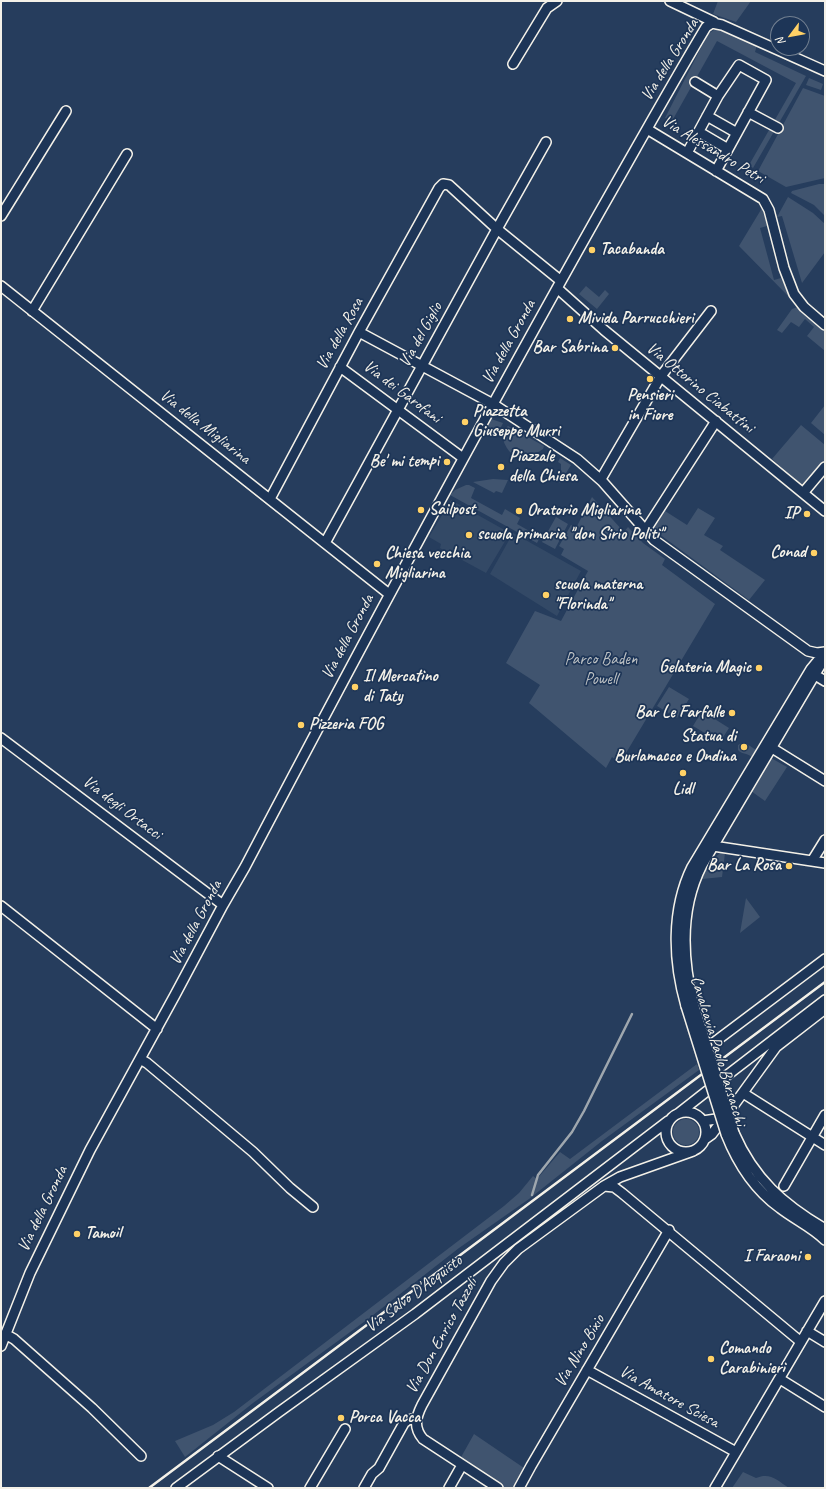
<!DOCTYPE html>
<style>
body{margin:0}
#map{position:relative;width:826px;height:1489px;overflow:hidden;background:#263d5d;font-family:Caveat,sans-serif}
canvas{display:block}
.frame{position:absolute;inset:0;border:2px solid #f4f1e8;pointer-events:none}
.north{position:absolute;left:770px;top:16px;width:40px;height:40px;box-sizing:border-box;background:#1d3557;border:1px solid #738091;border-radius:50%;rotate:238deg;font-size:11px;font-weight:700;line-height:16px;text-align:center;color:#f4f1e8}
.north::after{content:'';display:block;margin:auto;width:14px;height:18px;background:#ffd166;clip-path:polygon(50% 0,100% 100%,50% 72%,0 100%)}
</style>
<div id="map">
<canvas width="826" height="1489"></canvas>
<div class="frame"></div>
<div class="north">N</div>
</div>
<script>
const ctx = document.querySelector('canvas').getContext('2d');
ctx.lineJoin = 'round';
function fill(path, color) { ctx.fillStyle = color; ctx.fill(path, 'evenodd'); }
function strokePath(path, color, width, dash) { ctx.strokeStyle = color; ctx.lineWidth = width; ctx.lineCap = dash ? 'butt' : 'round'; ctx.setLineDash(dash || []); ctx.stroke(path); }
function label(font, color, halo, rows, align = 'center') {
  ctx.font = font + ' Caveat,sans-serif'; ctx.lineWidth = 3.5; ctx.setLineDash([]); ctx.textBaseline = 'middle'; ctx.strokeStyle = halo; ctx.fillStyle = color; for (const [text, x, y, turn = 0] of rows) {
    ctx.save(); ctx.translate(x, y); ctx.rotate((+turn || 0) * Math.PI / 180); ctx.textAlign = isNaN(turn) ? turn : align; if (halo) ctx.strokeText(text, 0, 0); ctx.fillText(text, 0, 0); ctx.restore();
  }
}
fill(new Path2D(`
 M 451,500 L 510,533 L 486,573 L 440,548 L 441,544 L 429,537 Z
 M 513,533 L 581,571 L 557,616 L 490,574 Z`), '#334966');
fill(new Path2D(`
 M 718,1 L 751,1 L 736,22 L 713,14 Z
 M 720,29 L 757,45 L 755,52 L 806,76 L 753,168 L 749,165 L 796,83 L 717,41 L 672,121 L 665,118 L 708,34 L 714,30 Z
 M 809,78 L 823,84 L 821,90 L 806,85 Z
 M 803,88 L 825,96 L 825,178 L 786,187 L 758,171 Z
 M 700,134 L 726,149 L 722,156 L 697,141 Z
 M 819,184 L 825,184 L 825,216 L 814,205 L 791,193 L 792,191 Z
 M 788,197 L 813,213 L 825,224 L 825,252 L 802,283 L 782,216 L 777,217 Z
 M 762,208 L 767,226 L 760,228 L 774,280 L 781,278 L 790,298 L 739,246 Z
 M 586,286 L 599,297 L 605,290 L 609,294 L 597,309 L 579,294 Z
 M 798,307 L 825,332 L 825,351 L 807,336 L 814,327 L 805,319 L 799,327 L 791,322 L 782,333 L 777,330 L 792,309 Z
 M 825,405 L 825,435 L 811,423 Z
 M 491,419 L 503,423 L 501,427 L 492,431 L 487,426 Z
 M 801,425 L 825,445 L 825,460 L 803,486 L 772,459 Z
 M 508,426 L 544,446 L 543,449 C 521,464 507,459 501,432 Z
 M 560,458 L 571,465 L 560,483 L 559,482 L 561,471 L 561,464 L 558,462 Z
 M 493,479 L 508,480 L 502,493 L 496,491 L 494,493 L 473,482 Z
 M 466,485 L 469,485 L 475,488 L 471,498 L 502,515 L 505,509 L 520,518 L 517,524 L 540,537 L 537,543 L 450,495 L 455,490 Z
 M 592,497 L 624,532 L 628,527 L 643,543 L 665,559 L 662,565 L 715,604 L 620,763 L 612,757 L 606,768 L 529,703 L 540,685 L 506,663 L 535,611 L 561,621 L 588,571 L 561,555 L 564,549 L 559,546 L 571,525 L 576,528 Z
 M 698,508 L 715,518 L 704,535 L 723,546 L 720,550 L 765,580 L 749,600 L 655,531 L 654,527 L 665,511 L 687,525 Z
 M 556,517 L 568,524 L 555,549 L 542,542 Z
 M 669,687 L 689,699 L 677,718 L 657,706 Z
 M 702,711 L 729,728 L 720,742 L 693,726 Z
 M 744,742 L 756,750 L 752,757 C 747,753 741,754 738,750 L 738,745 Z
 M 771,758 L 787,767 L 765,801 L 751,791 Z
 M 720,853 L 725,853 L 722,877 L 702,879 L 709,863 Z
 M 746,898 L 760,917 L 740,933 Z
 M 697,1064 L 699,1070 L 602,1141 L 529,1199 L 459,1248 L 368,1319 L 253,1403 L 185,1457 L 175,1441 L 213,1425 L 234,1412 L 504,1206 L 519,1193 L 533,1176 L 537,1179 L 560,1152 L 570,1159 Z
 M673 1132a13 13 0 1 1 26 0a13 13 0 1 1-26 0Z
 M 474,1434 L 524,1468 L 514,1488 L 506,1488 L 460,1459 Z
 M 743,1472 L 756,1478 C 770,1472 777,1480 789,1488 L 725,1488 L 726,1487 L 732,1488 Z`), '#40546f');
strokePath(new Path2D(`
 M 166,423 L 277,511
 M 532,1195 L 538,1175 L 572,1132 L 584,1111 L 632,1014`), '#9fa7ae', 2.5);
const minor = new Path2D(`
 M 670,1 L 714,22
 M 513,64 L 547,8 L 557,1
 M 695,82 L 718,96
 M 748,112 L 778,128
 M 707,116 L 737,133
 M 647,129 L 763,199 L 769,210 L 784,268 L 794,294 L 804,307 L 825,325
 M 699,132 L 728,149
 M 687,153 L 718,96 L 739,65 L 766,80 L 716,171
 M 1,216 L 66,111
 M 1,286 L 389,594
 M 557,288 L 604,330 L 825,511
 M 32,311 L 127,154
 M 359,332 L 493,404 L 577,459 L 602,481 L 654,540 L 808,651 L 817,653 L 825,652
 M 340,367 L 463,458
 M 601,479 L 661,376 L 711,311
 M 803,493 L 825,467
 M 270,499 L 359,332 L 439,188 L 443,184 L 449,185 L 497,229 L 561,281
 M 645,531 L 716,421
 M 325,543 L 497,229 L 546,142
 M 815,675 L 825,681
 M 1,738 L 223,905
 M 772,748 L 825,781
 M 713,846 L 825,863
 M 812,861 L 825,840
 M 1,906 L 157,1029
 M 686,1006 C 673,961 671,910 692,867 L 811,669 L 825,652
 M 694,1006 C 682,959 679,910 702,865 L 824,659
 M 712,1044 L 825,959
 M 140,1059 L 147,1063 L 253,1152 L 290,1188 L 313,1207
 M 721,1080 L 825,1000
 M 743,1093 L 825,1145
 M 731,1109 L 776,1047 L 825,1009
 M666 1132a20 20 0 1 1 40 0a20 20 0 1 1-40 0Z
 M 679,1113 L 707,1091
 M 703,1121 L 716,1119
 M 734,1133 C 754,1179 783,1204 825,1229
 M 726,1134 C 737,1162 755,1190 780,1208 C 794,1219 812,1227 825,1240
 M 705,1139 L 712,1134 L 718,1126
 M 604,1186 L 614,1187 L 622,1193 L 801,1342
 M 784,1186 L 825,1115
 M 807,1331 L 825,1342
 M 5,1334 L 14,1339 L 92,1408 L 141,1456
 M 1,1346 L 30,1273 L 90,1150 L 175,995 L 223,905 L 245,867 C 360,648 477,430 598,215 C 634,152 669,89 706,27 L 712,23 L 722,25 L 825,71
 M 587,1370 L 736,1452
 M 780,1379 L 825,1407
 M 218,1456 L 268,1488
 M 176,1488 L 279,1412 L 415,1314 L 668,1121
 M 310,1488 L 345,1429
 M 364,1488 L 372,1474 L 379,1468 L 404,1423 L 408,1420 L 416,1418
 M 449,1488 L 462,1465
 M 498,1488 L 423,1439 C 413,1427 416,1417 422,1405 L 491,1281 L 504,1263 L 518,1249 L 604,1186 L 620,1177 L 693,1151
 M 519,1488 L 531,1466 L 669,1230
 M 715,1488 L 825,1301`);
strokePath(minor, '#f4f1e8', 12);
strokePath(minor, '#1d3557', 9);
strokePath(new Path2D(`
 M 149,1488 L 825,982`), '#f4f1e8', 2.5);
const minorBridge = new Path2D(`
 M 686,1006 L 726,1134
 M 694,1006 L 734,1133`);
strokePath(minorBridge, '#f4f1e8', 12, []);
strokePath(minorBridge, '#1d3557', 9);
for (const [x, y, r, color] of [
 [592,250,4,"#ffd166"],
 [570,319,4,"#ffd166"],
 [615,348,4,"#ffd166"],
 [650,379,4,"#ffd166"],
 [465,422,4,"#ffd166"],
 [447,462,4,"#ffd166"],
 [501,467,4,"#ffd166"],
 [421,510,4,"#ffd166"],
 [519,511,4,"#ffd166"],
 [807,514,4,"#ffd166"],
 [469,535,4,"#ffd166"],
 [814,553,4,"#ffd166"],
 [377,564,4,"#ffd166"],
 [546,595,4,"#ffd166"],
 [759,668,4,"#ffd166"],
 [355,687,4,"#ffd166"],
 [732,713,4,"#ffd166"],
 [301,725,4,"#ffd166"],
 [744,747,4,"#ffd166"],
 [683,773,4,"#ffd166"],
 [789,866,4,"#ffd166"],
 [77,1234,4,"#ffd166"],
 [808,1257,4,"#ffd166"],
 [711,1359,4,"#ffd166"],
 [341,1418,4,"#ffd166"]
]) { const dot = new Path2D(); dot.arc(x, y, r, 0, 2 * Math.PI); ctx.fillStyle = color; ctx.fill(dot); strokePath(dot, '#1d3557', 1.5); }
label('17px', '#f4f1e8', '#1d3557', [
 ["Via della Gronda",670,60,-58],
 ["Via Alessandro Petri",713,150,31],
 ["Via della Rosa",340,334,-61],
 ["Via del Giglio",421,335,-61],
 ["Via della Gronda",509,342,-61],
 ["Via Ottorino Ciabattini",700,388,39],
 ["Via dei Garofani",402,392,37],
 ["Via della Migliarina",205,427,38],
 ["Via della Gronda",348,637,-62],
 ["Via degli Ortacci",122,808,37],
 ["Via della Gronda",196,923,-62],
 ["Cavalcavia Paolo Barsacchi",718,1051,73],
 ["Via della Gronda",43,1209,-64],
 ["Via Salvo D'Acquisto",414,1294,-37],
 ["Via Don Enrico Tazzoli",442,1336,-61],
 ["Via Nino Bixio",580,1351,-59],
 ["Via Amatore Sciesa",669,1397,29]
]);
label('bold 17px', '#f4f1e8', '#1d3557', [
 ["Tacabanda",600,250],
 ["Mivida Parrucchieri",578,319],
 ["Bar Sabrina",607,348,"right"],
 ["Pensieri",650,396,"center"],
 ["in Fiore",650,416,"center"],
 ["Piazzetta",473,412],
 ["Giuseppe Murri",473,432],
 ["Piazzale",509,457],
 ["della Chiesa",509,477],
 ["Be' mi tempi",439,462,"right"],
 ["Sailpost",429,510],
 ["Oratorio Migliarina",527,511],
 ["IP",799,514,"right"],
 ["scuola primaria \"don Sirio Politi\"",477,535],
 ["Conad",806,553,"right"],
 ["Chiesa vecchia",385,554],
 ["Migliarina",385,574],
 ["scuola materna",554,585],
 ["\"Florinda\"",554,605],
 ["Gelateria Magic",751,668,"right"],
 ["Il Mercatino",363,677],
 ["di Taty",363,697],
 ["Bar Le Farfalle",724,713,"right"],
 ["Pizzeria FOG",309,725],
 ["Statua di",736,737,"right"],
 ["Burlamacco e Ondina",736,757,"right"],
 ["Lidl",683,790,"center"],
 ["Bar La Rosa",781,866,"right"],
 ["Tamoil",85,1234],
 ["I Faraoni",800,1257,"right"],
 ["Comando",719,1349],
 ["Carabinieri",719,1369],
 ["Porca Vacca",349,1418]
], 'left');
label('17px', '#bec2c4', '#1d3557', [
 ["Parco Baden",601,660],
 ["Powell",601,680]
]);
</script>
